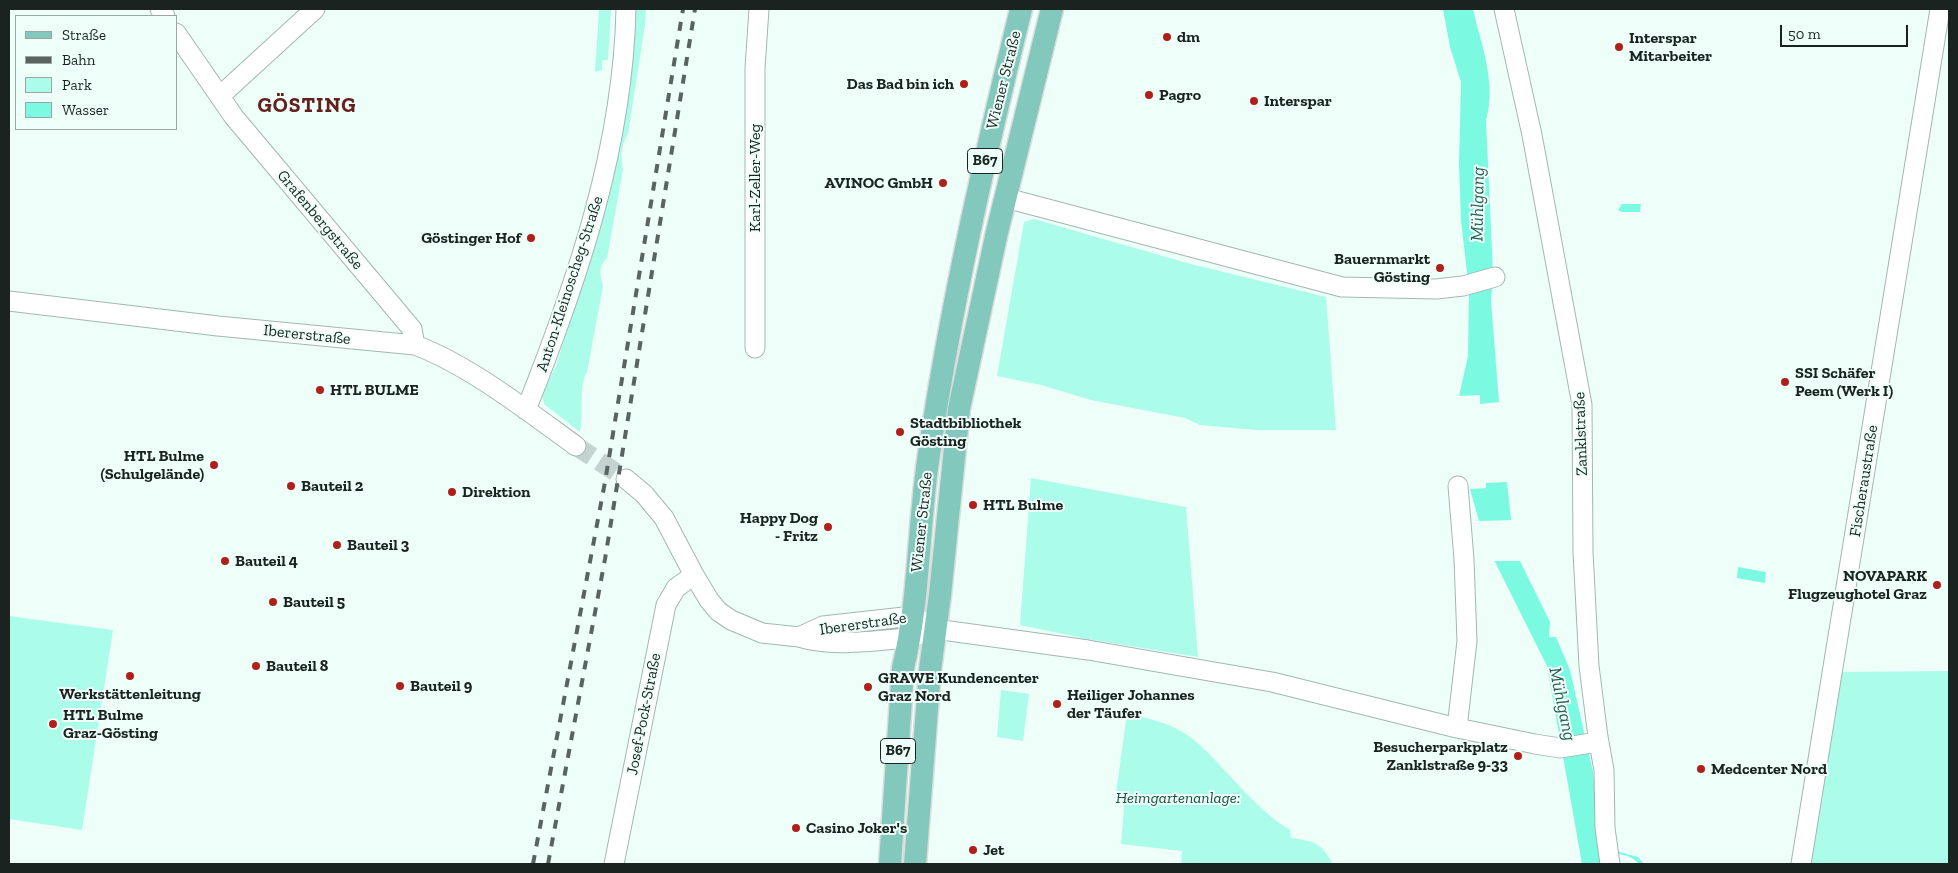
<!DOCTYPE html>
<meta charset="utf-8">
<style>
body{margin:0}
#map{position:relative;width:1958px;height:873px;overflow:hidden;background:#eefffa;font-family:"Zilla Slab",serif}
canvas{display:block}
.frame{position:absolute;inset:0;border:10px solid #1b2321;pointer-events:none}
.legend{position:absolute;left:15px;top:15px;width:162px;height:115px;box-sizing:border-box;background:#eefffa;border:1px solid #9aa7a3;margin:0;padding:6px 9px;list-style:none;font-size:15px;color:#1b2321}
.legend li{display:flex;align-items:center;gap:10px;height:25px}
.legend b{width:25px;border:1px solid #9aa7a3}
.scale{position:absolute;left:1780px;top:25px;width:128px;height:22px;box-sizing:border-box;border:2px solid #1b2321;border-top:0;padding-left:6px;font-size:15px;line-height:18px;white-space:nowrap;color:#1b2321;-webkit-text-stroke:4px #eefffa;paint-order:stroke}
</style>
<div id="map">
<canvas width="1958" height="873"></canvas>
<div class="frame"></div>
<ul class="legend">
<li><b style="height:6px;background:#82c8bc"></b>Straße</li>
<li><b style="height:6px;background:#596461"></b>Bahn</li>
<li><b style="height:14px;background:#abfce9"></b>Park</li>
<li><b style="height:14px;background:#7bfae1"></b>Wasser</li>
</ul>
<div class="scale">50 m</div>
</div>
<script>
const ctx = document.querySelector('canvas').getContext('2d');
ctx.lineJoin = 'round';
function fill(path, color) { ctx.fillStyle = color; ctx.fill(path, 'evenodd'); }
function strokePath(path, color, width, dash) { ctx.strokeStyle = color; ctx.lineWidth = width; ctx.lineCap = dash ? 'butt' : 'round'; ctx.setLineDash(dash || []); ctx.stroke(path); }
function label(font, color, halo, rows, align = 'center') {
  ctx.font = font + ' "Zilla Slab",serif'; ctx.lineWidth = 4; ctx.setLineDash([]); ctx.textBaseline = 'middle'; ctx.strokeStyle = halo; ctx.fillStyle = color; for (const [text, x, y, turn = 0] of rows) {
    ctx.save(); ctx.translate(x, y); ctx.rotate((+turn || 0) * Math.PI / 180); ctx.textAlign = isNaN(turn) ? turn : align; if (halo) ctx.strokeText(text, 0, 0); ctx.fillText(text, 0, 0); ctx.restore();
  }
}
fill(new Path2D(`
 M 599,9 L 611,9 L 608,60 L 602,60 L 602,70 L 595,72 Z
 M 634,9 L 646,9 L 645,25 L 628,134 C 621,146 620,155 623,169 L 607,258 C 598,268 600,274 603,286 L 587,372 C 578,386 584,414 580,432 L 544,404 L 542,394 L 556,366 L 608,196 L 632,67 Z
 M 1034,219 L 1187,263 L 1326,297 L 1336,430 L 1256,430 L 1200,425 L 1185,418 L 1091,400 L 1041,385 L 997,376 L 1024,222 Z
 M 1031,478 L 1186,507 L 1198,657 L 1087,639 L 1020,625 Z
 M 9,616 L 113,630 L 82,830 L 9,819 Z
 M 1949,671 L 1949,864 L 1806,864 L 1837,672 Z
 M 1001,690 L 1029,694 L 1023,741 L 997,737 Z
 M 1127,713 C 1150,719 1175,724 1194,740 C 1228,769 1251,806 1290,830 L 1291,838 C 1315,841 1321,843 1333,864 L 1181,864 L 1182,851 L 1121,844 L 1125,796 L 1116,793 Z`), '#abfce9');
fill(new Path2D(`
 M 1443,9 L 1473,9 C 1481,44 1497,84 1486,120 L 1493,272 L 1491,301 L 1499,402 L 1480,404 L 1480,395 L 1459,396 L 1468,356 L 1469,289 L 1461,221 L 1459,164 L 1461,82 L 1450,47 Z
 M 1622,204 L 1641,204 L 1640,212 L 1622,212 L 1618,210 Z
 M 1507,482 L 1511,520 L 1479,521 L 1470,489 L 1486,488 L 1486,483 Z
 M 1518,551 L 1520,561 L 1550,622 L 1549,637 L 1556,637 L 1570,670 L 1593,772 L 1600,829 L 1605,848 L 1638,857 L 1644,864 L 1639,864 C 1631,854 1618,854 1606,852 L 1607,864 L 1582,864 L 1547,666 L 1492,556 Z
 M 1738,567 L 1766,572 L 1765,583 L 1737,578 Z`), '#7bfae1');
fill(new Path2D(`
 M 1518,549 L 1521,554 L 1520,561 L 1493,561 L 1490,553 L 1518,551 Z`), '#eefffa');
strokePath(new Path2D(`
 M 576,446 L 626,479`), '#c4d3cf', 19, [19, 9]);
const minor = new Path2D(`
 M 160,9 L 165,16
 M 1504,9 L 1532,135 L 1582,405 L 1583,552 L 1589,666 L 1598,737 L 1604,770 L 1605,828 L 1610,864
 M 176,33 L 234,117 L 412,329 L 415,345
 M 220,96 L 315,9
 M 1006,198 L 1342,287 L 1436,289 L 1463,286 L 1495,277
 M 9,301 L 218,326 L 415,345 C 469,365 529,412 576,446
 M 755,348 L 755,68 L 759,9
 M 526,410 C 577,282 623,148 626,9
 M 626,479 L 644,494 L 664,518 L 694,575 L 709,600 L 718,611 L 731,620 L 762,633 L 799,637 L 823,626 L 913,616 L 935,629 L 1088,650 L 1272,682 L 1457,728 L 1535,744 L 1560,748 L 1598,742
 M 799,637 C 833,648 875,640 911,638 L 922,633
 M 1457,728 L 1467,641 L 1464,559 L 1458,486
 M 614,864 L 666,605 L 676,588 L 694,575
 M 1801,864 L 1940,9`);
const major = new Path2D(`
 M 890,864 L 903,668 C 920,598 918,525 929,454 C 951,304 985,156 1021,9
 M 915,864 L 930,670 L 940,595 L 959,409 L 997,232 L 1052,9`);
strokePath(minor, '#a2b7b2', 21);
strokePath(major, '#dbdcdb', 25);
strokePath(minor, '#fff', 19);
strokePath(major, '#82c8bc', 22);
strokePath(new Path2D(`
 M 533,864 L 605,482 L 683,9
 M 548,864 L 605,559 L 695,9`), '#596461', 4, [9, 9]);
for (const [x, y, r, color] of [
 [1167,37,5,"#b0201b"],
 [1619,47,5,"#b0201b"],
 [964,84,5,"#b0201b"],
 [1149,95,5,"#b0201b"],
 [1254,101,5,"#b0201b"],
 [943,183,5,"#b0201b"],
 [531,238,5,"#b0201b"],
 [1440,268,5,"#b0201b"],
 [1785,382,5,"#b0201b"],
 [320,390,5,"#b0201b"],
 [900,432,5,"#b0201b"],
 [214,465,5,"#b0201b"],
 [291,486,5,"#b0201b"],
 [452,492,5,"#b0201b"],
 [973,505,5,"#b0201b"],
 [828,527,5,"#b0201b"],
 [337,545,5,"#b0201b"],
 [225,561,5,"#b0201b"],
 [1937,585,5,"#b0201b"],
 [273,602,5,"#b0201b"],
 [256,666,5,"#b0201b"],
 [130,676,5,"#b0201b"],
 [400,686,5,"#b0201b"],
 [868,687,5,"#b0201b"],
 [1057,704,5,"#b0201b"],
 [53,724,5,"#b0201b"],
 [1518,756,5,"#b0201b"],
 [1701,769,5,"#b0201b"],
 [796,828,5,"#b0201b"],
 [973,850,5,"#b0201b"]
]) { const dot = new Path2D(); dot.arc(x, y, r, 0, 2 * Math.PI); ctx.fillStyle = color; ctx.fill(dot); strokePath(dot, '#eefffa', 2); }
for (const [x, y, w] of [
 [985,161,35],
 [898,751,35]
]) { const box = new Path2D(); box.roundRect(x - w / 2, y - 12.5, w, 25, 4); ctx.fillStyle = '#eefffa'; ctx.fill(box); strokePath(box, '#1b2321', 1); }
label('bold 15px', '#1b2321', null, [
 ["B67",985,161],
 ["B67",898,751]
]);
label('bold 16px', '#1b2321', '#eefffa', [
 ["dm",1177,37],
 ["Interspar",1629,38],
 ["Mitarbeiter",1629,56],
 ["Das Bad bin ich",954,84,"right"],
 ["Pagro",1159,95],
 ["Interspar",1264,101],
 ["AVINOC GmbH",933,183,"right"],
 ["Göstinger Hof",521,238,"right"],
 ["Bauernmarkt",1430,259,"right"],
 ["Gösting",1430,277,"right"],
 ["SSI Schäfer",1795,373],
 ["Peem (Werk I)",1795,391],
 ["HTL BULME",330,390],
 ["Stadtbibliothek",910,423],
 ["Gösting",910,441],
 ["HTL Bulme",204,456,"right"],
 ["(Schulgelände)",204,474,"right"],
 ["Bauteil 2",301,486],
 ["Direktion",462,492],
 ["HTL Bulme",983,505],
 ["Happy Dog",818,518,"right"],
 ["- Fritz",818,536,"right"],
 ["Bauteil 3",347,545],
 ["Bauteil 4",235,561],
 ["NOVAPARK",1927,576,"right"],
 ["Flugzeughotel Graz",1927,594,"right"],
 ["Bauteil 5",283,602],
 ["Bauteil 8",266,666],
 ["GRAWE Kundencenter",878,678],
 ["Graz Nord",878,696],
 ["Bauteil 9",410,686],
 ["Werkstättenleitung",130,694,"center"],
 ["Heiliger Johannes",1067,695],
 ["der Täufer",1067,713],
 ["HTL Bulme",63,715],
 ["Graz-Gösting",63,733],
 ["Besucherparkplatz",1508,747,"right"],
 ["Zanklstraße 9-33",1508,765,"right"],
 ["Medcenter Nord",1711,769],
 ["Casino Joker's",806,828],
 ["Jet",983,850]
], 'left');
label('16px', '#1b2321', '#eefffa', [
 ["Wiener Straße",1004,80,-76],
 ["Karl-Zeller-Weg",755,178,-90],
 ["Grafenbergstraße",320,220,50],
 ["Anton-Kleinoscheg-Straße",570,284,-72],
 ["Ibererstraße",307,335,6],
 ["Zanklstraße",1581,434,-92],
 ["Fischeraustraße",1864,481,-81],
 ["Wiener Straße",922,522,-84],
 ["Ibererstraße",863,624,-8],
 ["Josef-Pock-Straße",644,714,-79]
]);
label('italic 16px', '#154d43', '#eefffa', [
 ["Heimgartenanlage:",1178,798]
]);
label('italic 18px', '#295e53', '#eefffa', [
 ["Mühlgang",1478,204,-89],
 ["Mühlgang",1562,704,78]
]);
ctx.letterSpacing = '1px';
label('bold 21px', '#64201a', '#eefffa', [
 ["GÖSTING",307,106]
]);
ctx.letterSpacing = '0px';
</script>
